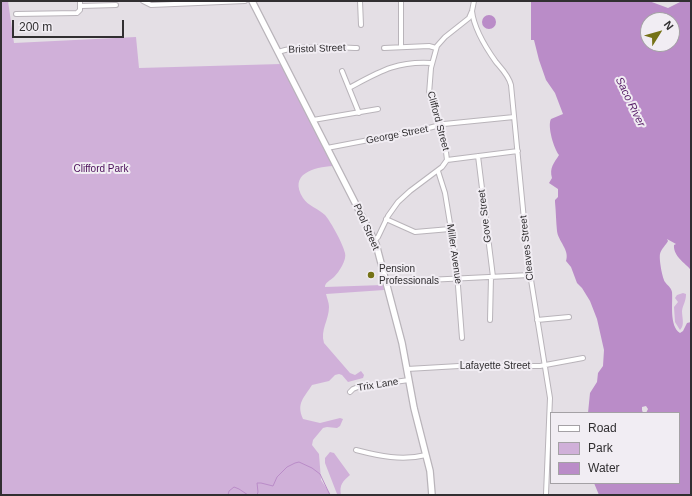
<!DOCTYPE html>
<style>
body{margin:0}
#map{position:relative;width:692px;height:496px;overflow:hidden;background:#e4dfe5;font-family:Arial,sans-serif}
canvas{display:block}
.frame{position:absolute;inset:0;border:2px solid #312f31;pointer-events:none}
.legend{position:absolute;left:550px;top:412px;width:130px;height:72px;box-sizing:border-box;background:#f1edf3;border:1px solid #a4a1a5;margin:0;padding:5px 7px;list-style:none;font-size:12px;color:#312f31}
.legend li{display:flex;align-items:center;gap:8px;height:20px}
.legend b{width:20px;border:1px solid #a4a1a5}
.north{position:absolute;left:640px;top:12px;width:40px;height:40px;box-sizing:border-box;background:#f1edf3;border:1px solid #a4a1a5;border-radius:50%;rotate:53deg;font-size:11px;font-weight:700;line-height:16px;text-align:center;color:#312f31}
.north::after{content:'';display:block;margin:auto;width:14px;height:18px;background:#757216;clip-path:polygon(50% 0,100% 100%,50% 72%,0 100%)}
.scale{position:absolute;left:12px;top:20px;width:112px;height:18px;box-sizing:border-box;border:2px solid #312f31;border-top:0;padding-left:5px;font-size:12px;line-height:14px;white-space:nowrap;color:#312f31;-webkit-text-stroke:3px #f1edf3;paint-order:stroke}
</style>
<div id="map">
<canvas width="692" height="496"></canvas>
<div class="frame"></div>
<ul class="legend">
<li><b style="height:5px;background:#fff"></b>Road</li>
<li><b style="height:11px;background:#d0b0d9"></b>Park</li>
<li><b style="height:11px;background:#ba8cc8"></b>Water</li>
</ul>
<div class="north">N</div>
<div class="scale">200 m</div>
</div>
<script>
const ctx = document.querySelector('canvas').getContext('2d');
ctx.lineJoin = 'round';
function fill(path, color) { ctx.fillStyle = color; ctx.fill(path, 'evenodd'); }
function strokePath(path, color, width, dash) { ctx.strokeStyle = color; ctx.lineWidth = width; ctx.lineCap = dash ? 'butt' : 'round'; ctx.setLineDash(dash || []); ctx.stroke(path); }
function label(font, color, halo, rows, align = 'center') {
  ctx.font = font + ' Arial,sans-serif'; ctx.lineWidth = 4; ctx.setLineDash([]); ctx.textBaseline = 'middle'; ctx.strokeStyle = halo; ctx.fillStyle = color; for (const [text, x, y, turn = 0] of rows) {
    ctx.save(); ctx.translate(x, y); ctx.rotate((+turn || 0) * Math.PI / 180); ctx.textAlign = isNaN(turn) ? turn : align; if (halo) ctx.strokeText(text, 0, 0); ctx.fillText(text, 0, 0); ctx.restore();
  }
}
fill(new Path2D(`
 M 1,1 L 8,1 L 14,43 L 136,37 L 139,68 L 281,64 L 333,166 C 314,167 288,174 303,198 C 308,206 319,209 325,215 C 331,222 343,244 345,253 C 347,260 339,272 334,277 C 330,281 325,282 325,287 L 383,285 L 384,290 L 326,294 C 327,298 329,303 329,307 C 329,320 320,330 324,343 L 350,373 L 355,375 L 361,371 L 364,375 L 363,378 L 348,382 L 342,375 L 339,374 L 335,375 L 329,381 L 312,385 C 304,398 296,403 303,419 L 320,423 L 340,418 L 343,419 L 340,426 L 337,428 L 327,427 L 323,428 L 313,440 L 312,445 L 319,454 L 321,480 L 331,495 L 1,495 Z
 M 683,293 L 686,294 C 686,302 683,304 682,311 C 682,318 685,325 680,330 L 675,322 L 674,307 L 678,302 L 675,298 L 677,295 Z
 M 330,452 L 334,453 L 350,475 C 343,481 339,485 341,495 L 337,494 L 325,463 L 325,458 Z`), '#d0b0d9');
fill(new Path2D(`
 M 531,1 L 649,1 L 668,8 L 682,1 L 691,1 L 691,270 C 685,263 673,256 674,245 L 676,244 L 667,239 L 668,241 C 666,245 661,249 660,254 C 659,259 662,277 665,282 C 667,285 671,287 672,292 C 673,303 669,326 680,333 L 683,331 L 687,323 L 691,322 L 691,495 L 599,495 L 594,483 L 679,483 L 679,413 L 646,413 L 648,409 L 646,406 L 642,407 L 642,410 L 643,413 L 588,413 L 590,393 L 597,382 L 598,373 L 603,366 L 604,350 L 597,319 L 590,301 L 582,288 L 577,283 L 571,267 L 566,261 C 570,250 558,241 557,231 C 556,222 556,212 555,202 L 555,200 L 558,197 L 558,189 L 549,183 L 552,178 C 549,168 554,163 559,155 C 554,149 547,126 551,119 L 563,114 L 555,93 L 546,80 L 539,60 L 534,40 L 531,40 ZM 648,20 L 672,20 L 672,44 L 648,44 Z
 M482 22a7 7 0 1 1 14 0a7 7 0 1 1-14 0Z`), '#ba8cc8');
strokePath(new Path2D(`
 M 1,494 L 4,495
 M 228,495 L 229,491 L 234,487 L 239,489 L 248,495
 M 257,495 L 258,492 L 257,483 L 261,483 L 273,486 L 277,477 L 287,467 L 295,463 L 299,462 L 312,468 L 320,474 L 330,495`), '#ba8cc8', 1);
const street = new Path2D(`
 M 143,1 L 151,5 L 245,1
 M 360,1 L 361,25
 M 81,6 L 116,5
 M 472,11 C 474,29 486,48 496,62 C 502,69 509,76 511,85 L 528,261 L 550,398 L 546,494
 M 16,14 L 77,13 L 80,10 L 80,1
 M 401,46 L 401,1
 M 384,48 L 429,46 L 436,48
 M 278,52 C 298,45 335,47 357,48
 M 342,71 L 359,113
 M 349,88 C 379,72 396,61 431,63
 M 313,120 L 378,109
 M 327,148 L 421,130 L 444,124 L 514,117
 M 478,156 L 493,277
 M 447,160 L 518,151
 M 438,171 L 445,193 L 456,260 L 462,338
 M 386,219 L 415,232 L 450,229
 M 374,241 L 378,237 L 388,216 L 398,202 L 410,191 L 442,167 L 447,160 L 445,144 L 429,94 L 431,68 L 437,46 L 445,37 L 469,18 L 472,11 L 474,1
 M 386,282 L 530,275
 M 490,320 L 491,277
 M 537,320 L 569,317
 M 407,369 L 459,366 L 540,366 L 583,358
 M 350,392 L 353,389 L 358,387 L 409,380
 M 356,450 C 379,456 402,461 426,455`);
const secondary = new Path2D(`
 M 252,1 L 369,230 L 376,244 L 402,343 L 414,408 L 430,471 L 432,495`);
strokePath(street, '#b9b4ba', 6);
strokePath(secondary, '#b9b4ba', 8);
strokePath(street, '#fff', 4);
strokePath(secondary, '#fff', 5.5);
for (const [x, y, r, color] of [
 [371,275,4,"#757216"]
]) { const dot = new Path2D(); dot.arc(x, y, r, 0, 2 * Math.PI); ctx.fillStyle = color; ctx.fill(dot); strokePath(dot, '#f1edf3', 1.5); }
label('10px', '#312f31', '#f1edf3', [
 ["Bristol Street",317,49,-2],
 ["Clifford Street",438,121,75],
 ["George Street",397,135,-11],
 ["Gove Street",485,216,-97],
 ["Pool Street",366,227,66],
 ["Cleaves Street",527,248,-96],
 ["Miller Avenue",454,254,82],
 ["Lafayette Street",495,366],
 ["Trix Lane",378,385,-9]
]);
label('10px', '#4a0e59', '#f1edf3', [
 ["Clifford Park",101,169]
]);
label('10px', '#312f31', '#f1edf3', [
 ["Pension",379,269],
 ["Professionals",379,281]
], 'left');
label('italic 11px', '#571e67', '#f1edf3', [
 ["Saco River",630,102,64]
]);
</script>
